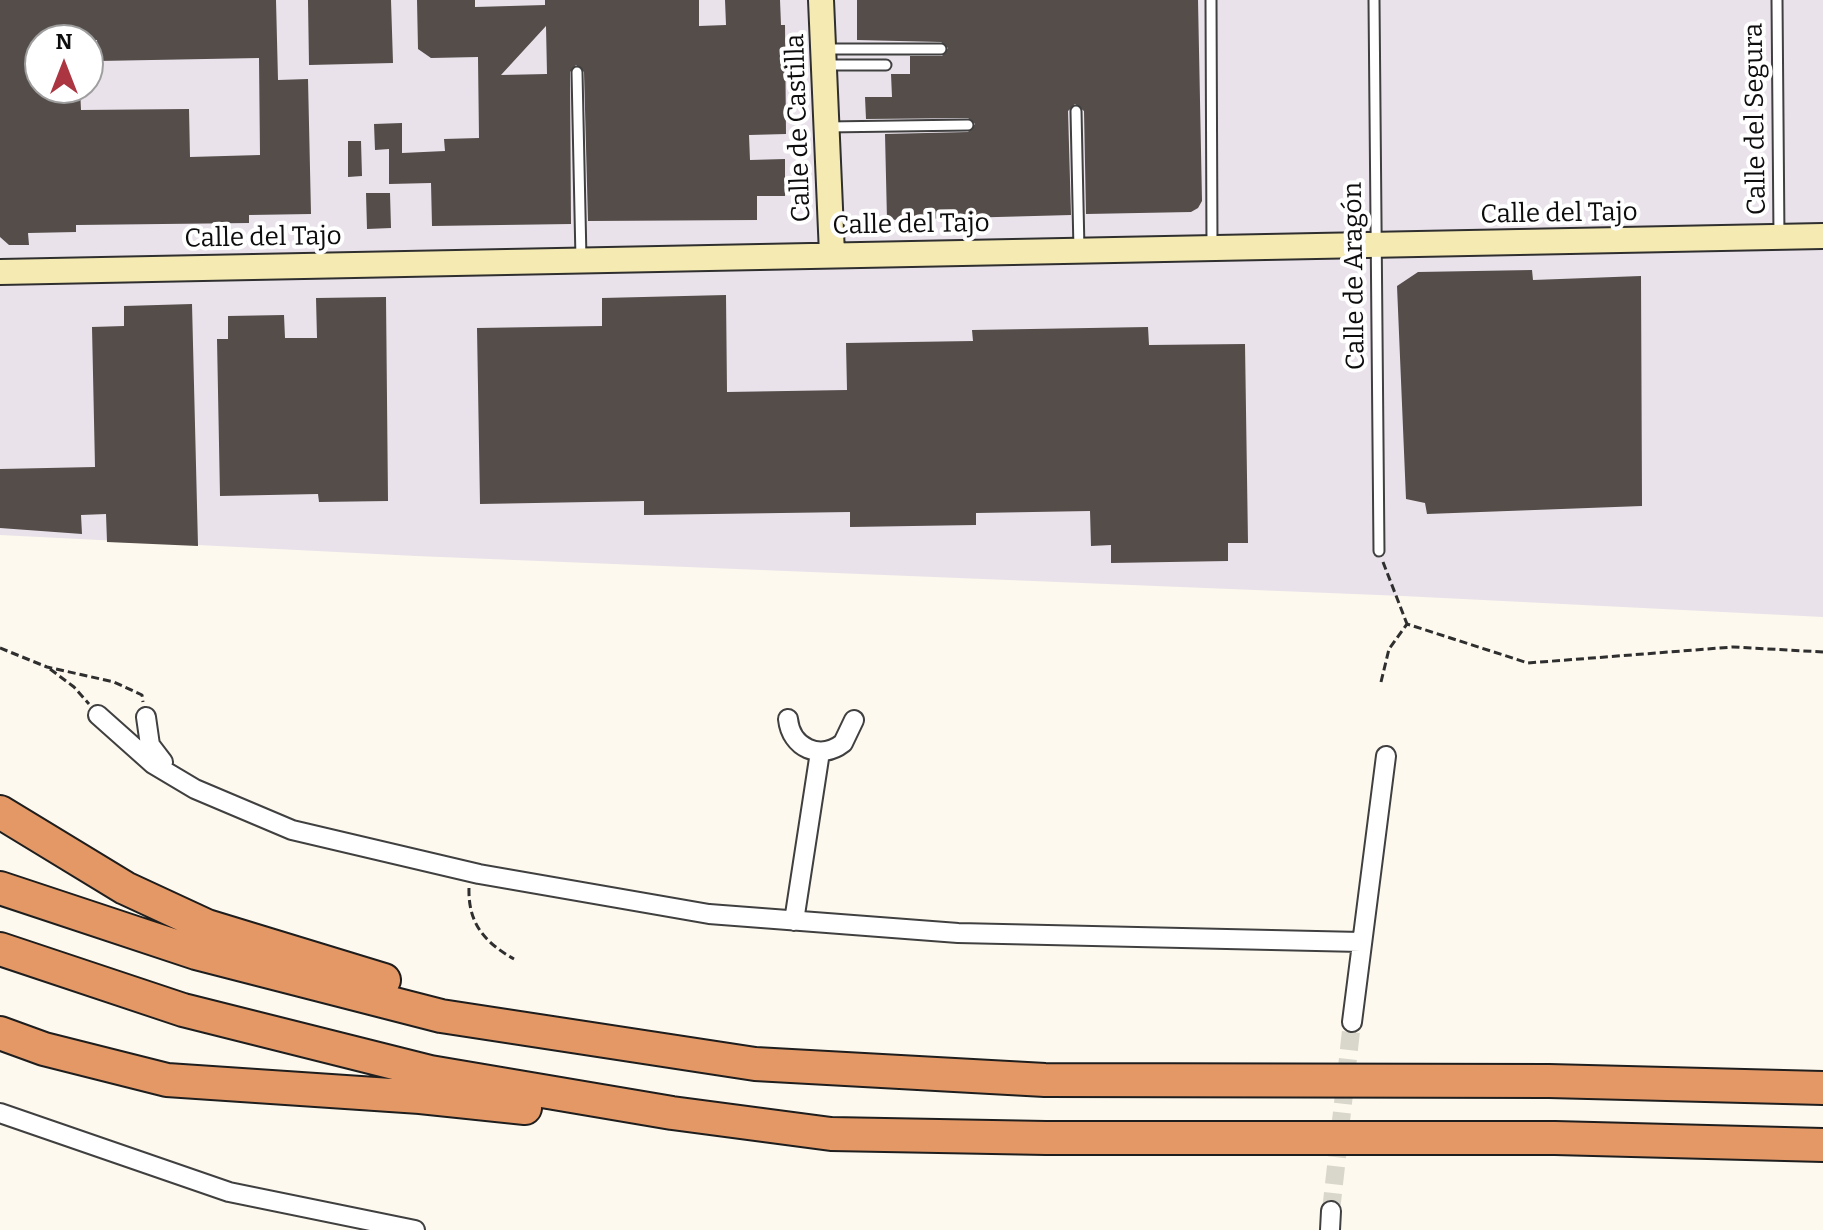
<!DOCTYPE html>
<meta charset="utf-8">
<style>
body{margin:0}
#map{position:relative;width:1823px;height:1230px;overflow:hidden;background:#fdf9ee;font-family:Bitter,serif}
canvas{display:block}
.north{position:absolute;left:24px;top:24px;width:80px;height:80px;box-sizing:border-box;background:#fff;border:2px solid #9e9e9e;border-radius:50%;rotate:0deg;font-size:22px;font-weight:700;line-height:32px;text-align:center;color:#0d0d0d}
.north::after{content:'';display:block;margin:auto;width:28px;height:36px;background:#ac3542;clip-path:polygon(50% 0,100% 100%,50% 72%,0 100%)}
</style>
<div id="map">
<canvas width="1823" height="1230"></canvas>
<div class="north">N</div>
</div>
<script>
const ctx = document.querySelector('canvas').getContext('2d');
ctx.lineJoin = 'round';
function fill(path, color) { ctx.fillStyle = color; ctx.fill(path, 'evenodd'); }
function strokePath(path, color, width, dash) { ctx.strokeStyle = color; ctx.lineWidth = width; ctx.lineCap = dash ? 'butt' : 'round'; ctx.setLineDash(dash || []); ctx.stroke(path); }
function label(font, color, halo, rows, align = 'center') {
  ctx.font = font + ' Bitter,serif'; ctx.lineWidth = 8; ctx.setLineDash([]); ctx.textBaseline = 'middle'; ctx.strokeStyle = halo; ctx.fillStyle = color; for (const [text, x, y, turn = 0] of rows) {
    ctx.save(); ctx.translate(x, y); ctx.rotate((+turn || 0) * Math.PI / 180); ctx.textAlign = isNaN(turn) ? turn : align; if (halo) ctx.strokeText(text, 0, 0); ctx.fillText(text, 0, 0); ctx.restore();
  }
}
fill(new Path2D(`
 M 0,0 L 1823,0 L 1823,617 L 1403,596 L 416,556 L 0,535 ZM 40,40 L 88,40 L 88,88 L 40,88 Z`), '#e9e2ea');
fill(new Path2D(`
 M 0,0 L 276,0 L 278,80 L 308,79 L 311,214 L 249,215 L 249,223 L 76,225 L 76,232 L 28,233 L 29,245 L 9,245 L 0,237 ZM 40,40 L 97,40 L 98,61 L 259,58 L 260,155 L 190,157 L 189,109 L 81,110 L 80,88 L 40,88 Z
 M 308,0 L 391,0 L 393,63 L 309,65 Z
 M 417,0 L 475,0 L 475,7 L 545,5 L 545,0 L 699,0 L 699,26 L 726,25 L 725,0 L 780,0 L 781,25 L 785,25 L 786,134 L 749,135 L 750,160 L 785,159 L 785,196 L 757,196 L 757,220 L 588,221 L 584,72 L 576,65 L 570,72 L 571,224 L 432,226 L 431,183 L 389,184 L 389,149 L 375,150 L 374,124 L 402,123 L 402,153 L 445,151 L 444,139 L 479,138 L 478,57 L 431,58 L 418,49 ZM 546,26 L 547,74 L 501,75 Z
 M 857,0 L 1198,0 L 1202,201 L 1198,208 L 1191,212 L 1086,214 L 1084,111 L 1075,104 L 1068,111 L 1071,215 L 887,220 L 885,134 L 968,132 L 975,124 L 968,118 L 866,119 L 865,97 L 892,97 L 891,74 L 910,74 L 910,56 L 942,56 L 948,48 L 941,42 L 857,40 Z
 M 348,141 L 361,141 L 362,176 L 348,177 Z
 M 366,193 L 390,193 L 391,228 L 367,229 Z
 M 1532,270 L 1533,280 L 1641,276 L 1642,506 L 1427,514 L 1425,503 L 1406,499 L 1397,286 L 1418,272 Z
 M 726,295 L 727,392 L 847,390 L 846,343 L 973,341 L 972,330 L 1148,327 L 1149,345 L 1245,344 L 1248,543 L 1228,543 L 1228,561 L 1111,563 L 1111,545 L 1091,546 L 1090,511 L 976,513 L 976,525 L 850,527 L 850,512 L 644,515 L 644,501 L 480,504 L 477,328 L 602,326 L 602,298 Z
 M 386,297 L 388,501 L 319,502 L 318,494 L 220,496 L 217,339 L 228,339 L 228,316 L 284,315 L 285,338 L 317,338 L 316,298 Z
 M 192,304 L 198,546 L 107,542 L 106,514 L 81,515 L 82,534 L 0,528 L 0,469 L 95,467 L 92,327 L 124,326 L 124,306 Z`), '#544d4a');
strokePath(new Path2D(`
 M 1331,1211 L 1352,1022`), '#d9d6cc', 18, [18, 9]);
const lane = new Path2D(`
 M 1211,0 L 1212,247
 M 1374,0 L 1379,551
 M 1777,0 L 1779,237
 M 823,49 L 941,49
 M 824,65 L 886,65
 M 577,72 L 581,259
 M 1076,111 L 1079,250
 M 827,127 L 968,125`);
const street = new Path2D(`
 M 98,715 L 153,764 L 195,789 L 292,830 L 479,874 L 709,914 L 958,933 L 1361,942
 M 146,717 L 150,745 L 163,762
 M 788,719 C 791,748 820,761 843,743 L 854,720
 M 794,921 L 820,752
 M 1352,1022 L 1386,756
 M 0,1113 L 229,1192 L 415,1230
 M 1330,1230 L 1331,1211`);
const secondary = new Path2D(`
 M 821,0 L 832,254
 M 0,272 L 1823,236`);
const highway = new Path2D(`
 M 0,812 L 125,888 L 207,926 L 384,980
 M 0,888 L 196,953 L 441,1016 L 755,1064 L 1045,1080 L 1549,1081 L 1823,1088
 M 0,949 L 183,1010 L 430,1072 L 672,1113 L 831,1134 L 1046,1138 L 1555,1138 L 1823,1145
 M 0,1033 L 44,1049 L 167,1080 L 420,1097 L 525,1108`);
strokePath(lane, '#404040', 13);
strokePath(street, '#404040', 22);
strokePath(secondary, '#2f2f2f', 28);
strokePath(highway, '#1e1e1e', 36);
strokePath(new Path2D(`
 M 1383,562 L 1407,624
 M 0,648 L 47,667 L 114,682 L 142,695 L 143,702
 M 50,669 L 74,687 L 89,704
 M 1381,682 L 1389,649 L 1407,624 L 1528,663 L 1733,647 L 1823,652
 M 469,888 C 468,923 484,942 514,959`), '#2f2f2f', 3, [8, 4]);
strokePath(lane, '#fff', 9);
strokePath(street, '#fff', 18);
strokePath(secondary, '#f5eab1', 24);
strokePath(highway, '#e39866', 32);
label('26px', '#0d0d0d', '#fff', [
 ["Calle del Segura",1756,119,-91],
 ["Calle de Castilla",799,128,-92],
 ["Calle del Tajo",1559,214,-1],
 ["Calle del Tajo",911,225,-1],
 ["Calle del Tajo",263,238,-1],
 ["Calle de Aragón",1355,276,-91]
]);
</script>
